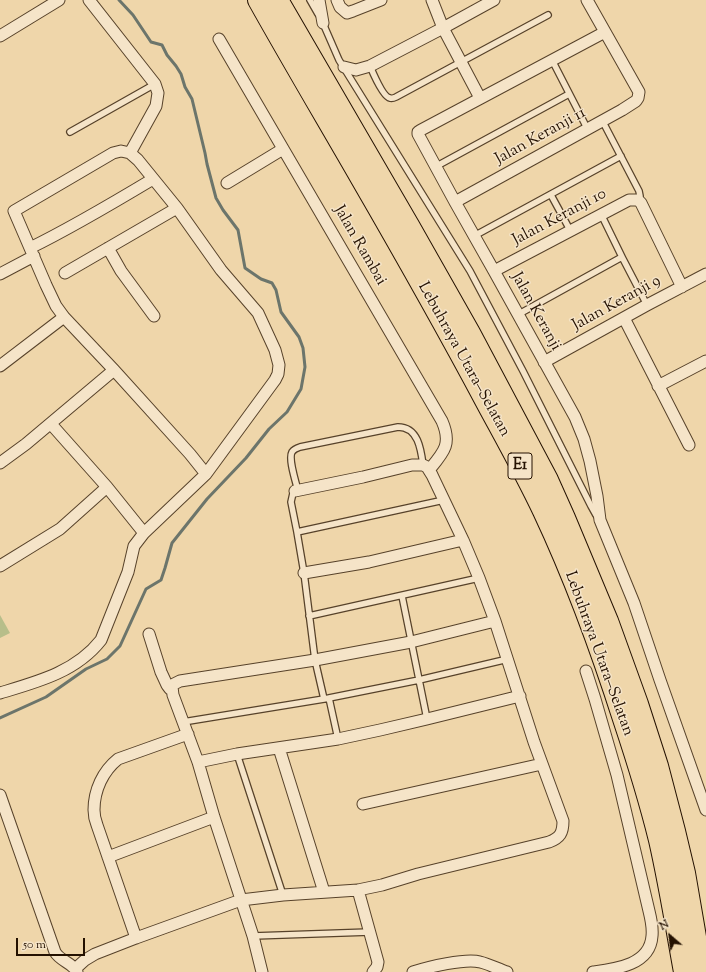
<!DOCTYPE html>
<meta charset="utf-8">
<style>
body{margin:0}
#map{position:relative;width:706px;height:972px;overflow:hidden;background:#efd6aa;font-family:"Sorts Mill Goudy",serif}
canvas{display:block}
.north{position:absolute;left:650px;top:916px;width:40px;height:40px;-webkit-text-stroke:3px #f5e4c8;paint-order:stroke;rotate:332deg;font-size:11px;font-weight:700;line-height:16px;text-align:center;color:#241100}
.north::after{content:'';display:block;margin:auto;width:14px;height:18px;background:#241100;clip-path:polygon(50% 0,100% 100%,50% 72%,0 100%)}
.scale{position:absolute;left:16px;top:938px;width:69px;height:18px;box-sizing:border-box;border:2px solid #241100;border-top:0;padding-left:5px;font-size:12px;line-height:14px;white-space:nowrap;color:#241100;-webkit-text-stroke:3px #f5e4c8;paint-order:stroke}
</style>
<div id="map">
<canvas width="706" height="972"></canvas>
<div class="north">N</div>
<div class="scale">50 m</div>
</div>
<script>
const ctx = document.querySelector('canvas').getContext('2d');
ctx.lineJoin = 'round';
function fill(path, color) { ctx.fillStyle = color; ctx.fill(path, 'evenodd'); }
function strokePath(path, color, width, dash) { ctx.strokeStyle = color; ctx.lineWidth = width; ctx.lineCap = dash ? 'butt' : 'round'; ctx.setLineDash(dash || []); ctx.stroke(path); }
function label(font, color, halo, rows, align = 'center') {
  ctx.font = font + ' "Sorts Mill Goudy",serif'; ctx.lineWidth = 3; ctx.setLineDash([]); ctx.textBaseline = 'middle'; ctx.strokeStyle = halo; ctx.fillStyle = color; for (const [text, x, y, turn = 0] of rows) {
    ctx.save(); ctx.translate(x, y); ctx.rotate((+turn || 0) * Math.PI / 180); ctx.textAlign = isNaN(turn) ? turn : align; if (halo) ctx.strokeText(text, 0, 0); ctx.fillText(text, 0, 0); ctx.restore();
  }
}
fill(new Path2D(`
 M 0,615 L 10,633 L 0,638 Z`), '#b7be8a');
strokePath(new Path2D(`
 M 0,718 L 46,697 L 86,669 L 107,659 L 120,646 L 146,589 L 161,580 L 165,568 L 172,543 L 207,499 L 246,458 L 269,429 L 287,412 L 301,389 L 305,367 L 303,348 L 299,337 L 281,312 L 276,290 L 272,283 L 261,279 L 245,268 L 238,230 L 223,210 L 216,198 L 207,164 L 205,153 L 192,99 L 185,87 L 181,74 L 176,66 L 167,55 L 162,45 L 151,42 L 133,15 L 119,0`), '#6c756b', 3);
const lane = new Path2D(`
 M 310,0 L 318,14
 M 322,21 L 339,60 L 470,271 L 523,371 L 591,506 L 596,515
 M 552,60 L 588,130
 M 370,66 C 373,73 383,97 390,98 C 392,99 394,98 396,97 L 548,15
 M 603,122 L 639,191 L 640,196 L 638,200
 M 70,132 L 155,84
 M 435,167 L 569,94
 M 551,195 L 570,230
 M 474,236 L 621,156
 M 622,257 L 647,305
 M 519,314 L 622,257 L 601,214
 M 295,491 L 293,493 L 291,502 L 297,532 L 304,573 L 315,660 L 324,699
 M 298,491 C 296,482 288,459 292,452 C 294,449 297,448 300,447 L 398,427 C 418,427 421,449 423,465
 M 297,532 L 444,500
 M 402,596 L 427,719
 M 309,616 L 479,578
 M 329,698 L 338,739
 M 183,722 L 324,699 L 419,680 L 508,659
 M 237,754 L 283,895
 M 253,936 L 370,932`);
const street = new Path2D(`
 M 89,0 L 155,84 L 158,93 L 156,106 L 130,153
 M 319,0 L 323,23
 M 337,0 L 340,7 L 347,13 L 353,11 L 381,0
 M 432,0 L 443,28 L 480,98
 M 605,32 L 421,130 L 418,132 L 418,134 L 455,202 L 494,271 L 575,417 L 584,439 L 590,461 L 597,496 L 600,520 L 634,603 L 660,680 L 706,810
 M 0,36 L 59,0
 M 219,39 L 442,421 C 452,444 444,452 429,470
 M 344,67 L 356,70 L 370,66 L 443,28 L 494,0
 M 227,183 L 283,149
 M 455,202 L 622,110 L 636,101 L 638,98 L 639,92 L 587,0
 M 30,248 C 73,227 113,203 153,179
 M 108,248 L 121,271 L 154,316
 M 494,271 L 629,200 L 638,200 L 641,203 L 682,287
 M 65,273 L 177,208
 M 0,274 L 34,256
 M 624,318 L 689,445
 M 544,362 L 647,305 L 706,274
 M 0,366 L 64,317
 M 658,386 L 706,361
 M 51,424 L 107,487 L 144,533
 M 0,463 L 26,444 L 114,370
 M 0,566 L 60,529 L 107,487
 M 304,573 L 369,562 L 463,540
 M 149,634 L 161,672 L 167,685 L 170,689 L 172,687
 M 586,671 L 595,699 L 617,775 L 649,911 C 651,919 653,927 652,936 C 650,965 616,969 593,972
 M 0,693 C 37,682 76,672 101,640 L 128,572 L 134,546 L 144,533 L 206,474 L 275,380 L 278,374 L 279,365 L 275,350 L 258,313 L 221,270 L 177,208 L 138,160 L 130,153 L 121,151 L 113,153 L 14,211 L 46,285 L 56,306 L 64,317 L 114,370 L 190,454 L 206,474
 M 279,748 L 324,892
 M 198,762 L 237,754 L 338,739 L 380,730 L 427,719 L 520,696
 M 0,795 L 55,952 C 61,962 72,962 77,972
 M 363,804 L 542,764
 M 108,857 L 214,817
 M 358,890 L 378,962 L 377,967 L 373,972
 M 136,938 L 97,825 C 95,820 94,815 94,810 C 94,790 103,771 118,759 L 188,734
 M 75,969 L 85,960 L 95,954 L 136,938 L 241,900 L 283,895 L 358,890 L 382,885 L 418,874 L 549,842 C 560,838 563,833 563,821 L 534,742 L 495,621 L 479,578 L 463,540 L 432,475 L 427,467 L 423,465 L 412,465 L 363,477 L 295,491
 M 262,972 L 253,936 L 214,817 L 198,762 L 173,695 L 172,687 L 174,684 L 180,681 L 315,660 L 411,642 L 495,621
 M 413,972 C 428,967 466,958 480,962 C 489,964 498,969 507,972`);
const highway = new Path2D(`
 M 258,0 C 291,59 326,118 360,177 C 404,253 447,329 488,406 C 507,441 526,475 543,511 C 575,579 601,650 624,722 C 637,761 649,800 659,840 C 669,884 676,928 684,972
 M 278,0 L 410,227 L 470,333 L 548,480 L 565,518 L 608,621 L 638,704 L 658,766 L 675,831 L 685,873 L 702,972`);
strokePath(lane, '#57422a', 8);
strokePath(street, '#57422a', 13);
strokePath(highway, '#241100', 22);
strokePath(lane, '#f5e4c8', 5.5);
strokePath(street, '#f5e4c8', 11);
strokePath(highway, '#efd6aa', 20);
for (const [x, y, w] of [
 [520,466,24]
]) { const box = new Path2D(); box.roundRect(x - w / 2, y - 13, w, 26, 3); ctx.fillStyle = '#f5e4c8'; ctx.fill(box); strokePath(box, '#241100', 1); }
label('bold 15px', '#241100', null, [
 ["E1",520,466]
]);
label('16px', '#241100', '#f5e4c8', [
 ["Jalan Keranji 11",541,137,-29],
 ["Jalan Keranji 10",560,218,-28],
 ["Jalan Rambai",359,246,60],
 ["Jalan Keranji 9",617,304,-29],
 ["Jalan Keranji",535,312,61],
 ["Lebuhraya Utara–Selatan",463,360,61],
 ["Lebuhraya Utara–Selatan",598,654,70]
]);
</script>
